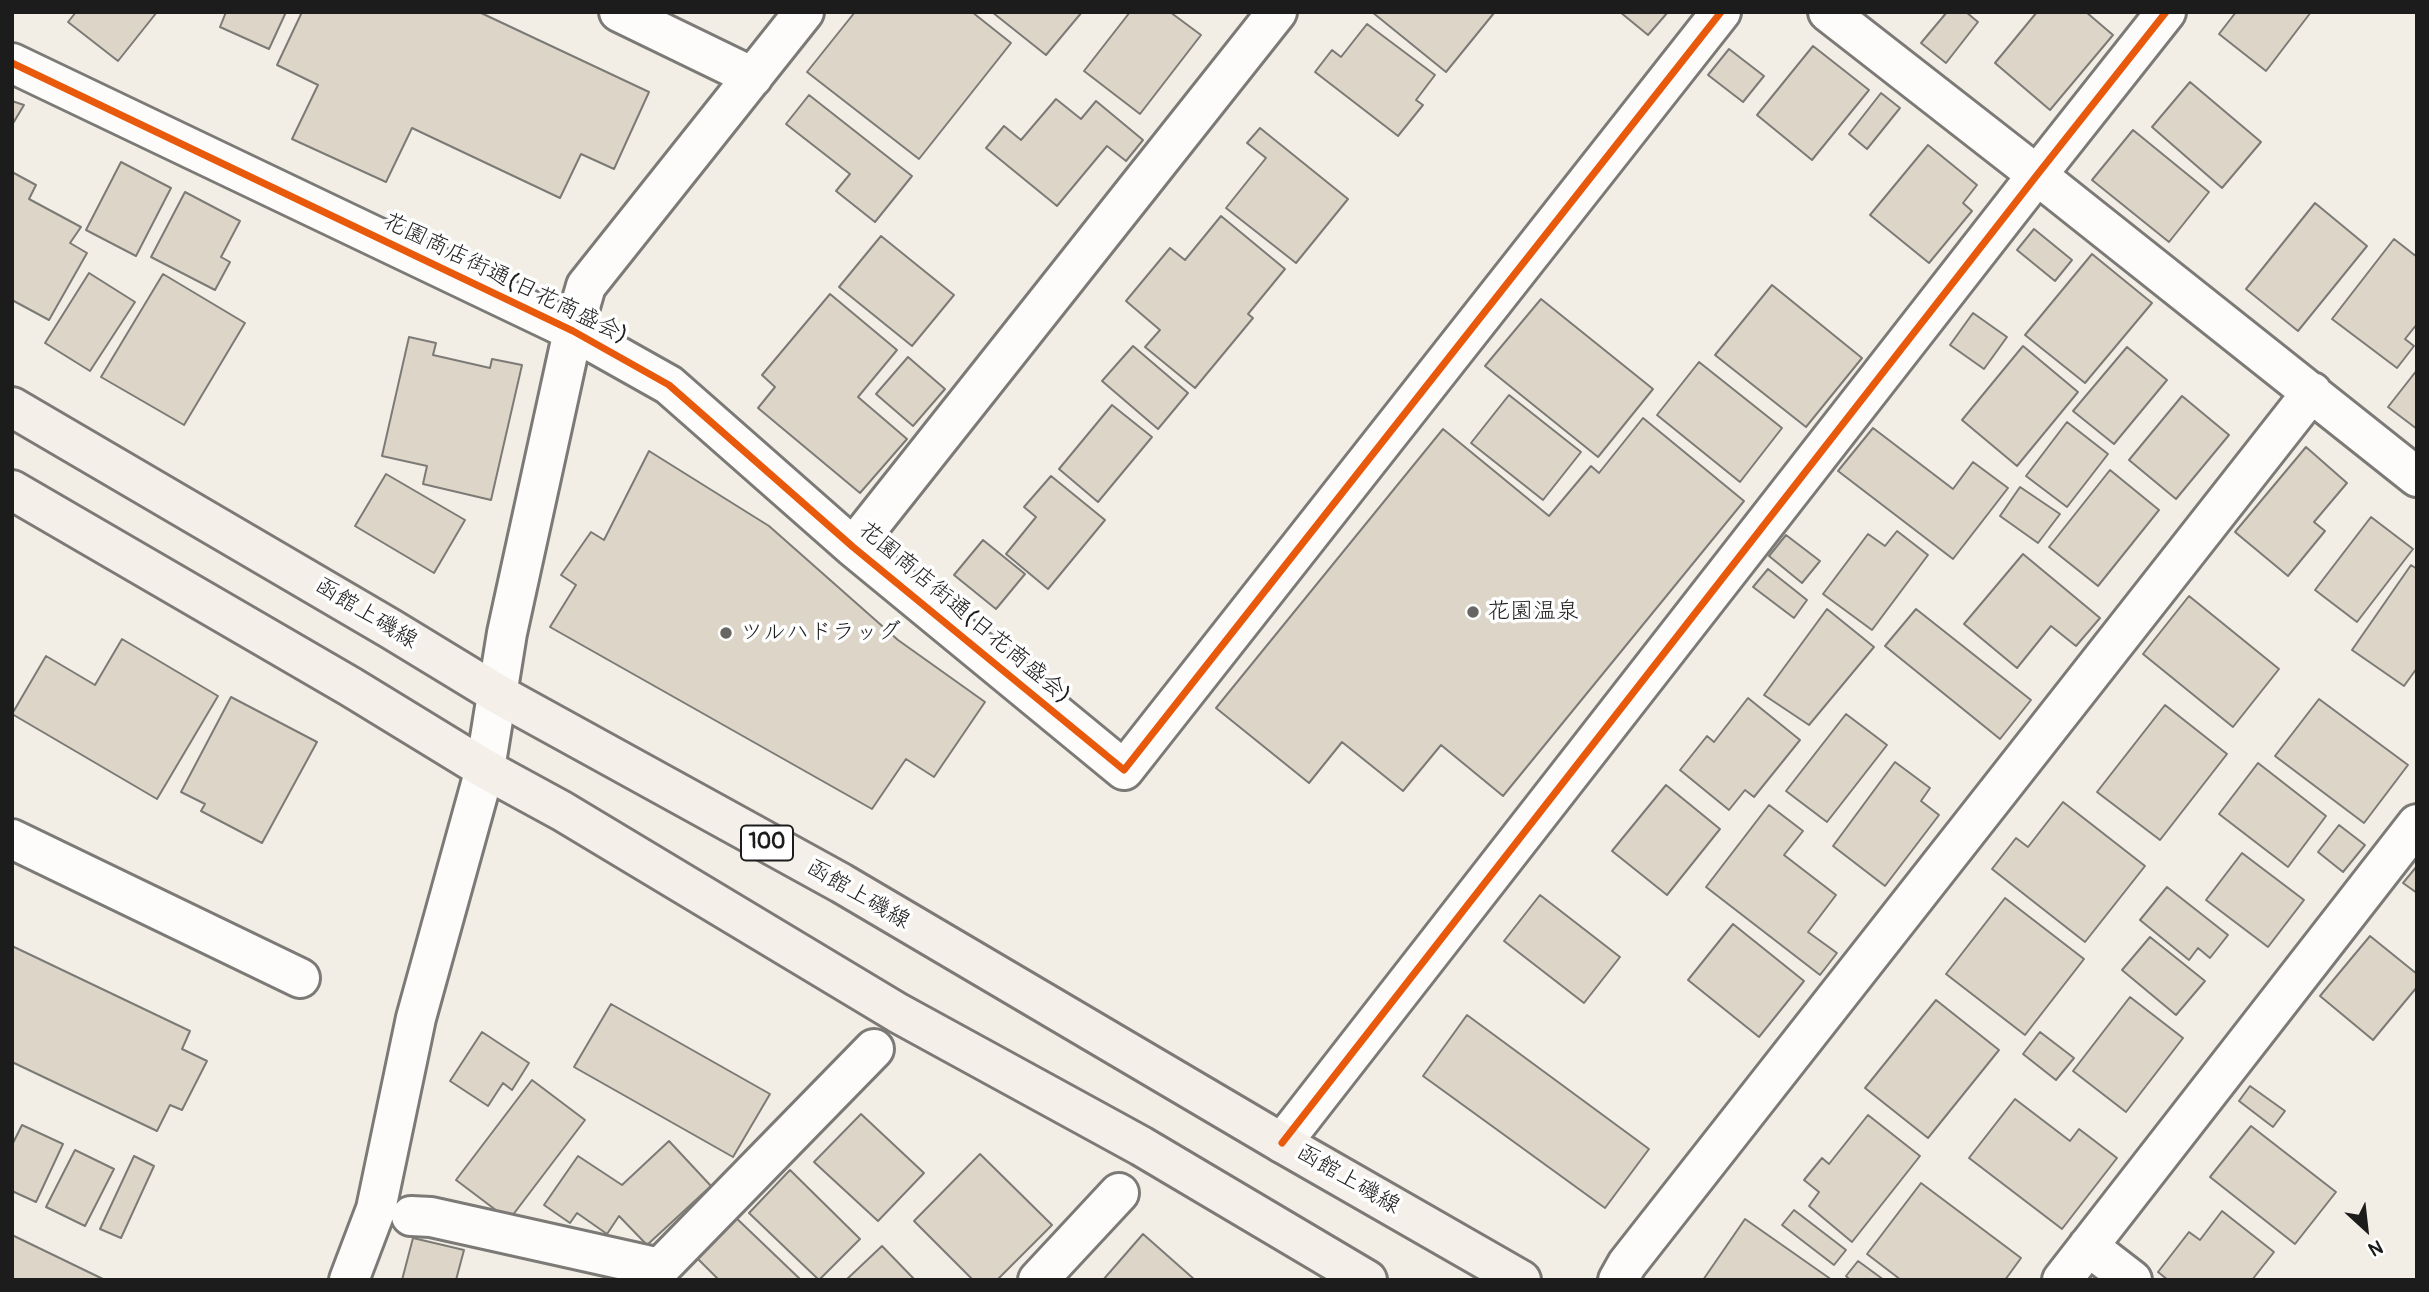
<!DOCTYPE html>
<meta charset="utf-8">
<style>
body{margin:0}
#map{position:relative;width:2429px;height:1292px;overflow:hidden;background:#f2eee5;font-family:Pangolin,sans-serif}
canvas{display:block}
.frame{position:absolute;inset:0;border:14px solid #1c1c1c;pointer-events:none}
.north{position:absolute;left:2331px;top:1194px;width:70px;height:70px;-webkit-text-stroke:5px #fff;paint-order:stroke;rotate:153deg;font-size:19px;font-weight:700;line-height:28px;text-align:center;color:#1c1c1c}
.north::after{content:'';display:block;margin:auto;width:24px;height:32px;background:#1c1c1c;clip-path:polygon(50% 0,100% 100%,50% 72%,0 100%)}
</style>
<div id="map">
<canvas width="2429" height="1292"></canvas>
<div class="frame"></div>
<div class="north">N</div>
</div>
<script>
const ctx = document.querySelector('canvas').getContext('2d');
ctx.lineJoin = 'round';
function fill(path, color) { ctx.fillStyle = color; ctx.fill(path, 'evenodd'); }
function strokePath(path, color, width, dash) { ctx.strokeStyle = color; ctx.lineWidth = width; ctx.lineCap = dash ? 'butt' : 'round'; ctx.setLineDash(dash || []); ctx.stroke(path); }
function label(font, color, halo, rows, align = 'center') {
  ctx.font = font + ' Pangolin,"Klee One",sans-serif'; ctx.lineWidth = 7; ctx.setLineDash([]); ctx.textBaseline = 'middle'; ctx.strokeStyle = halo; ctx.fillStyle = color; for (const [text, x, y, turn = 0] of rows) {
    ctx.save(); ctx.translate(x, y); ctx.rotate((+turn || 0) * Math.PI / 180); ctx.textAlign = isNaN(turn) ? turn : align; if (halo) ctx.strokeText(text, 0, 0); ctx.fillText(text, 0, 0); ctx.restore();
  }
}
const building = new Path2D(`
 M 76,12 L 157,12 L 118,61 L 68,22 Z
 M 226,12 L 286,12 L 269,49 L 220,27 Z
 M 302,12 L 479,12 L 649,92 L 614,169 L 581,154 L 560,198 L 412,128 L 386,182 L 292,139 L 318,85 L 277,65 Z
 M 855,12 L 972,12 L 1011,43 L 919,159 L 807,72 Z
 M 992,12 L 1082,12 L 1046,55 Z
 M 1130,12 L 1170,12 L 1201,35 L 1140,114 L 1084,71 Z
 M 1372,12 L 1493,12 L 1494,13 L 1446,72 Z
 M 1620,12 L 1668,12 L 1648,35 Z
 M 1947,12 L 1966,12 L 1978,22 L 1946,63 L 1921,43 Z
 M 2037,12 L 2086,12 L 2113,35 L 2050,110 L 1995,63 Z
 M 2236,12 L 2311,12 L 2266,71 L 2219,34 Z
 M 1367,24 L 1435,75 L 1416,100 L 1423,105 L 1398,136 L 1315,72 L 1332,50 L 1341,57 Z
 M 1813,46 L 1869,90 L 1812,160 L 1757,115 Z
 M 1729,49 L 1764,76 L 1743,102 L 1708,75 Z
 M 2190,82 L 2261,142 L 2222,188 L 2152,127 Z
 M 1881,93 L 1900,108 L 1867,149 L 1849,134 Z
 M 809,95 L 912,176 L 875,222 L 836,191 L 850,174 L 786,124 Z
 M 1056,99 L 1081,119 L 1096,101 L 1143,140 L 1126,161 L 1107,146 L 1057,206 L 986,148 L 1004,126 L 1021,140 Z
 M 12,101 L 24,105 L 12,125 Z
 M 1260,128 L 1348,199 L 1296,263 L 1226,208 L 1266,158 L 1247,143 Z
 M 2133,130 L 2209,192 L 2169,242 L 2092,180 Z
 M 1928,145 L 1977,185 L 1963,203 L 1972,211 L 1929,263 L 1870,215 Z
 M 121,162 L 171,188 L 136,256 L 86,230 Z
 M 12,172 L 36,185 L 29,199 L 81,227 L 70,243 L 87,253 L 49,320 L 12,300 Z
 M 185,192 L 240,221 L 221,257 L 230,262 L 215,290 L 151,257 Z
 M 2315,203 L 2367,246 L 2298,331 L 2246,289 Z
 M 1221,216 L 1285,269 L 1248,314 L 1253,318 L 1195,388 L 1145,347 L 1160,330 L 1126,301 L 1170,248 L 1185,260 Z
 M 2034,229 L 2072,260 L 2055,281 L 2017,250 Z
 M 881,236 L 954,295 L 912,346 L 839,287 Z
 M 2394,239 L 2417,257 L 2417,324 L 2405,339 L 2414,346 L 2397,368 L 2332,319 Z
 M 2092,254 L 2152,303 L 2085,383 L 2025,335 Z
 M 89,273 L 135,302 L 90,371 L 45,343 Z
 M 163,274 L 245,323 L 184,425 L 101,377 Z
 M 1772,285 L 1862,358 L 1806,427 L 1715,355 Z
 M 830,294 L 897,350 L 858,397 L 907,439 L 860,493 L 758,408 L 775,387 L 762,375 Z
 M 1541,299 L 1653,389 L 1598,457 L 1485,366 Z
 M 1973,313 L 2007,337 L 1984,369 L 1950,345 Z
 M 409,337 L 436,343 L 433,355 L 490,368 L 492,359 L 522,365 L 491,500 L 423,484 L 427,466 L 382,456 Z
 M 1133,346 L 1188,393 L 1158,429 L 1102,381 Z
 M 2023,346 L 2078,392 L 2017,466 L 1962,420 Z
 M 2127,347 L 2167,380 L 2114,444 L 2073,411 Z
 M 908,357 L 945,389 L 913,426 L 876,394 Z
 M 1699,362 L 1782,428 L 1740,482 L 1657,415 Z
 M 2417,370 L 2417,429 L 2388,407 Z
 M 1509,395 L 1581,452 L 1543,500 L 1471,443 Z
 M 2182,396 L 2229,435 L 2176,499 L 2129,460 Z
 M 1112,405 L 1152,437 L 1098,502 L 1059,469 Z
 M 1643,418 L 1744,501 L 1503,796 L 1441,745 L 1403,791 L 1342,742 L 1309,783 L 1216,708 L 1443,429 L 1549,516 L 1591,466 L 1599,473 Z
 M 2067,422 L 2108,454 L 2067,507 L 2026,476 Z
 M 1873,428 L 1953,489 L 1973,462 L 2008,488 L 1953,559 L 1838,471 Z
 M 2306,447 L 2347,483 L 2314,522 L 2325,531 L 2288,576 L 2235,532 Z
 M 649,451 L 769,526 L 898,640 L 985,702 L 934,777 L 906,759 L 872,809 L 550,627 L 576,585 L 561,575 L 591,532 L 604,540 Z
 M 2110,470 L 2159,510 L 2098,586 L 2049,547 Z
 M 386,474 L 465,520 L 434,573 L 355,526 Z
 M 1051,476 L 1105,520 L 1048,589 L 1006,554 L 1036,517 L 1024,507 Z
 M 2020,487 L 2060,514 L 2038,543 L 2000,516 Z
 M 2371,517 L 2413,549 L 2357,622 L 2315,590 Z
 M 1897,531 L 1928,555 L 1872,630 L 1823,594 L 1868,534 L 1885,546 Z
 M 1786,535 L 1820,561 L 1802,583 L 1769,556 Z
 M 983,540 L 1025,574 L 996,609 L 954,575 Z
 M 2023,554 L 2100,618 L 2076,646 L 2051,626 L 2017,668 L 1964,624 Z
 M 2411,565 L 2417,569 L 2417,668 L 2404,686 L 2352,650 Z
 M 1768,569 L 1807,600 L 1794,618 L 1753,587 Z
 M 2189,596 L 2279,669 L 2233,727 L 2143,654 Z
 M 1827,609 L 1874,647 L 1809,725 L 1764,695 Z
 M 1916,609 L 2031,700 L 2000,739 L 1885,646 Z
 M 122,639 L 218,696 L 157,799 L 12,714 L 46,656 L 95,685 Z
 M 231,697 L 317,742 L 262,843 L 201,811 L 205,804 L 181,792 Z
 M 1748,698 L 1800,740 L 1754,797 L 1745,790 L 1729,810 L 1680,770 L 1707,736 L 1714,742 Z
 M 2319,699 L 2408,765 L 2364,823 L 2275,756 Z
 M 2165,705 L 2227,754 L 2160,840 L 2097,792 Z
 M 1846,714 L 1887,745 L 1827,822 L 1786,791 Z
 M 1895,762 L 1930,788 L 1921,801 L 1939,815 L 1885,886 L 1833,846 Z
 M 2258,763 L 2326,816 L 2288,867 L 2219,814 Z
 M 1666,785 L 1720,829 L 1667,895 L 1612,851 Z
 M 2063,802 L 2145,866 L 2085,942 L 1992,869 L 2016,838 L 2028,847 Z
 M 1769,805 L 1803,831 L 1784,855 L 1836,895 L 1808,932 L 1837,953 L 1820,975 L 1706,887 Z
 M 2339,825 L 2365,845 L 2343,872 L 2318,852 Z
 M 2242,853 L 2304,900 L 2268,947 L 2206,900 Z
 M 2417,866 L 2417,893 L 2403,883 Z
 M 2167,887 L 2228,935 L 2210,958 L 2198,948 L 2189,960 L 2140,920 Z
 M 1540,895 L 1620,957 L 1584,1003 L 1504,941 Z
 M 2005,898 L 2084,959 L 2025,1035 L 1946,974 Z
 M 1733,924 L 1804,981 L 1759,1037 L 1688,980 Z
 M 2370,936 L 2417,974 L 2417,987 L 2373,1040 L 2320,996 Z
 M 2150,937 L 2205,981 L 2176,1015 L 2122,970 Z
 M 12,946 L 190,1031 L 182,1049 L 207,1061 L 182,1110 L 170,1105 L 157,1131 L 12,1062 Z
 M 2130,997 L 2183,1038 L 2126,1112 L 2073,1071 Z
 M 1936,1000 L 1999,1050 L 1928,1138 L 1865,1088 Z
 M 611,1004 L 770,1094 L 733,1157 L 574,1067 Z
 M 1467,1015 L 1649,1149 L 1605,1208 L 1423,1076 Z
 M 482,1032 L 529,1063 L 512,1090 L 503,1083 L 488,1106 L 450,1081 Z
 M 2040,1032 L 2074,1058 L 2056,1080 L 2023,1054 Z
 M 532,1080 L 585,1120 L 509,1220 L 456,1180 Z
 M 2250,1086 L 2285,1111 L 2273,1127 L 2239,1101 Z
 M 2015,1099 L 2070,1141 L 2079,1129 L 2117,1158 L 2062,1229 L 1969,1158 Z
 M 861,1114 L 924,1173 L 878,1221 L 814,1162 Z
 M 1868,1115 L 1920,1156 L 1852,1242 L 1809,1206 L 1819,1192 L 1804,1180 L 1822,1158 L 1829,1164 Z
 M 22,1125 L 63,1144 L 36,1202 L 12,1191 L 12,1145 Z
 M 2251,1126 L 2336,1192 L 2295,1244 L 2210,1177 Z
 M 669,1141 L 711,1186 L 647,1245 L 619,1216 L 607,1234 L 577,1213 L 570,1223 L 544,1205 L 578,1156 L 622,1185 Z
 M 75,1150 L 114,1169 L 85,1226 L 46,1207 Z
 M 980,1154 L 1052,1225 L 997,1280 L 973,1280 L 914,1221 Z
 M 134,1156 L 154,1166 L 121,1238 L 100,1229 Z
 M 790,1170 L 860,1239 L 819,1280 L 749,1213 Z
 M 1921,1183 L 2021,1258 L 2005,1280 L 1901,1280 L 1867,1254 Z
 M 1794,1210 L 1846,1250 L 1834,1265 L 1782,1225 Z
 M 2222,1211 L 2274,1252 L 2252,1280 L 2168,1280 L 2158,1272 L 2189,1232 L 2200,1240 Z
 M 732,1214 L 801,1280 L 719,1280 L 694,1255 Z
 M 1745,1219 L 1832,1280 L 1703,1280 Z
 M 1143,1234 L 1195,1280 L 1103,1280 Z
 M 12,1235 L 105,1280 L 12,1280 Z
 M 413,1238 L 464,1250 L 456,1280 L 402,1280 Z
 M 882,1246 L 915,1280 L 846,1280 Z
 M 1858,1261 L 1884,1280 L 1850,1280 L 1846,1276 Z`);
fill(building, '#ddd6c8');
strokePath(building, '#7c7a76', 2);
const minor = new Path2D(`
 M 619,12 L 753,77
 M 1828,12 L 2037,175 L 2417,477
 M 12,63 L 573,331 L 669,385 L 853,547 L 1124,770 L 1721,12
 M 853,547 L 1277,12
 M 12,839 L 300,978
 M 1282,1143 L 2037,175 L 2166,12
 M 411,1216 L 431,1217 L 660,1268 L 874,1049
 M 2088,1246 L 2132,1280
 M 349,1280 L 376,1209 L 416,1018 L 485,769 L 507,633 L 573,331 L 586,286 L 804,12
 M 1038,1280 L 1119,1193
 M 1618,1280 L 1627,1264 L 2312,392
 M 2062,1280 L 2417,824`);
const major = new Path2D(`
 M 12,407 L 391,629 L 496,693 L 841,883 L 1282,1143 L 1521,1280
 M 12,490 L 351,687 L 485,769 L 562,811 L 898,1013 L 1141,1146 L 1367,1280`);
strokePath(minor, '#7c7a76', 44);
strokePath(major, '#7c7a76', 44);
strokePath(minor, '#fdfcfb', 38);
strokePath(major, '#f4efe8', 38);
strokePath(new Path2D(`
 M 12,63 L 573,331 L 669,385 L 853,547 L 1124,770 L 1721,12
 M 1282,1143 L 2037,175 L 2166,12`), '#e8590c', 7);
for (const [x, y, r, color] of [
 [1473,612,7,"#676662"],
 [726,633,7,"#676662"]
]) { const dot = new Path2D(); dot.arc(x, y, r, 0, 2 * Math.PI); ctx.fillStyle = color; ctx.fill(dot); strokePath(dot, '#fff', 2.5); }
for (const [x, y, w] of [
 [767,843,52]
]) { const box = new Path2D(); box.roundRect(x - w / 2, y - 17.5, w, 35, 5); ctx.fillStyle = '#fff'; ctx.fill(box); strokePath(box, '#1c1c1c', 2); }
label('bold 21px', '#1c1c1c', null, [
 ["100",767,843]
]);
label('23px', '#1c1c1c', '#fff', [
 ["花園商店街通(日花商盛会)",505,279,26],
 ["花園商店街通(日花商盛会)",964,613,40],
 ["函館上磯線",366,614,31],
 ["函館上磯線",858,895,30],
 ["函館上磯線",1348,1180,30]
]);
label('23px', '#1c1c1c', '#fff', [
 ["花園温泉",1487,612],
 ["ツルハドラッグ",740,633]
], 'left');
</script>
